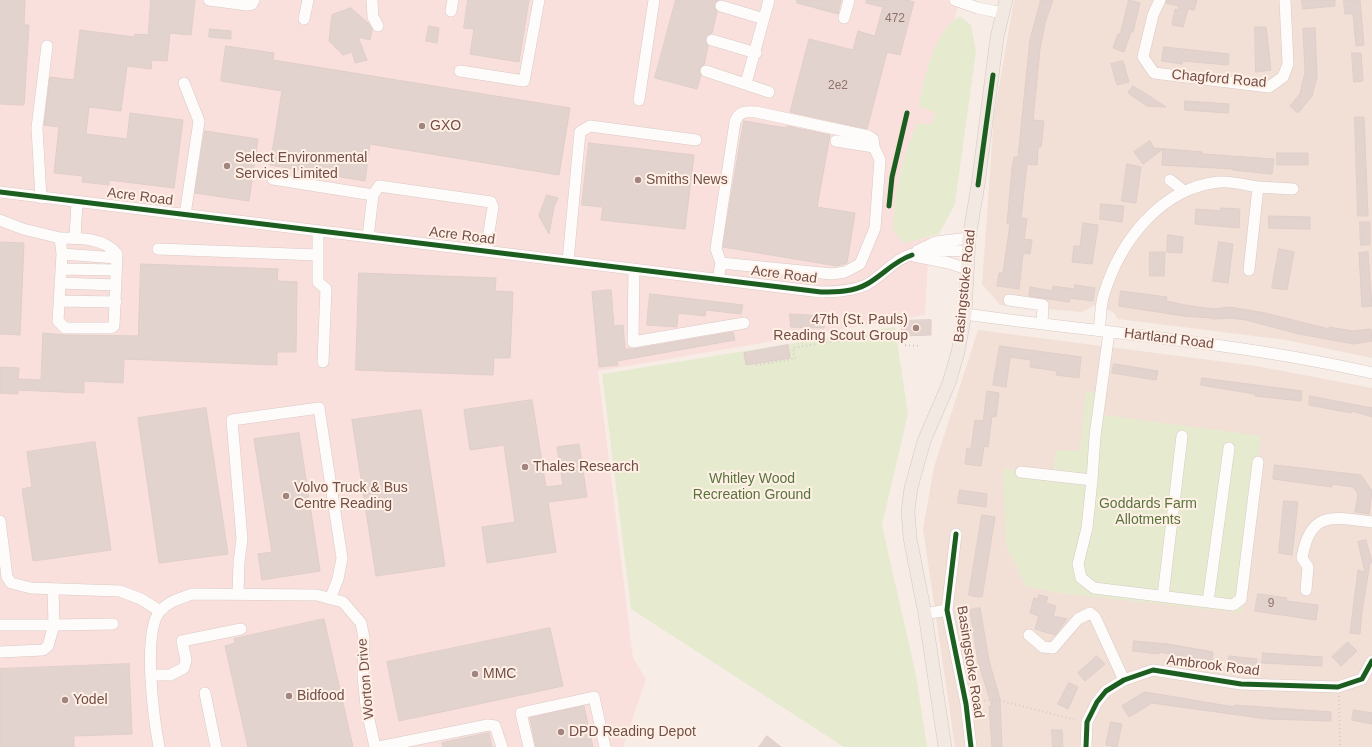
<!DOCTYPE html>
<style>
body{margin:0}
canvas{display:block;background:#f7ece6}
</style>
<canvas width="1372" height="747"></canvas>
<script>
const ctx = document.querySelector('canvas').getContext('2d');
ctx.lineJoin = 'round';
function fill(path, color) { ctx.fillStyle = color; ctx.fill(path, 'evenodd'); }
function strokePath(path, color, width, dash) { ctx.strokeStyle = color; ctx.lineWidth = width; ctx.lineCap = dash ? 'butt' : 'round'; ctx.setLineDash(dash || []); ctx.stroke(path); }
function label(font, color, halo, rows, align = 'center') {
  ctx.font = font + ' Helvetica,sans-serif'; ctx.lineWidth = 4; ctx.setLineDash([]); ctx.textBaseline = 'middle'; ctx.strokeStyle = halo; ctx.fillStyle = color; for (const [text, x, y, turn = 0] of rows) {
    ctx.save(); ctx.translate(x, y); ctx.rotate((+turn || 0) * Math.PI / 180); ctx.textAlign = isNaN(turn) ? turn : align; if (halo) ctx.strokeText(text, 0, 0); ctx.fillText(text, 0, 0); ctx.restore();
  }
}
fill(new Path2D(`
 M 1014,0 L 1372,0 L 1372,358 L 1286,340 L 1118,319 L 1113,312 L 1095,305 L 1082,312 L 1000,305 L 982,284 L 994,116 Z
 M 978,330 L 1256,366 L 1372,388 L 1372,747 L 955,747 L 923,529 L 934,467 Z`), '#f2e0d6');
fill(new Path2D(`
 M 0,0 L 959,0 L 936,112 L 925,315 L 598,371 L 633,658 L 646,679 L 623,747 L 0,747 Z`), '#fae0dc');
fill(new Path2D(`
 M 960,16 L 971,25 L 976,51 L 955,204 L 939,234 L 904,243 L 893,231 C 895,189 900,163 917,124 L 931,124 L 936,113 L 919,106 C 924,78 934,31 960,16 Z
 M 895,327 L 908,414 L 882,525 L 916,675 L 927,747 L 844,747 L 631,609 L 602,374 Z
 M 1086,392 L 1104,394 L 1103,415 L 1261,436 L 1242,613 L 1059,593 L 1026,586 L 1006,545 L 1003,469 L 1053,472 L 1056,450 L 1080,451 Z`), '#e6ebd0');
const building = new Path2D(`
 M 0,0 L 25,0 L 24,25 L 29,25 L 24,105 L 0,104 Z
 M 151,0 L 195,0 L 191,35 L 170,33 L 167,61 L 152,60 L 151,69 L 127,66 L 121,111 L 89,107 L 86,134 L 127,139 L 130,113 L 183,120 L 174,188 L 109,180 L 109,185 L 82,182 L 83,176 L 54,173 L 59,127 L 44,125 L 50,77 L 74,80 L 80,30 L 134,37 L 135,34 L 148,35 Z
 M 468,0 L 529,0 L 519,62 L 470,54 L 474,29 L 464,28 Z
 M 676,0 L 718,0 L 714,4 L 717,12 L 712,33 L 707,35 L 705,38 L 708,46 L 704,65 L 699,69 L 701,75 L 697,89 L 655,78 Z
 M 797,0 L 841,0 L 838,14 L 797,3 Z
 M 867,0 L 907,0 L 914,2 L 900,55 L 887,52 L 867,129 L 790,112 L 809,39 L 853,50 L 858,31 L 875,36 L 883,7 L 866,3 Z
 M 1041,0 L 1053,0 L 1045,23 L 1040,49 L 1033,120 L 1044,121 L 1041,147 L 1038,147 L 1037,165 L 1027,164 L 1021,218 L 1027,219 L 1024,239 L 1032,240 L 1030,254 L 1023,253 L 1019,289 L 997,286 L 999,273 L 1003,273 L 1010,224 L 1007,224 L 1012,168 L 1014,157 L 1018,157 L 1030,40 Z
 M 1129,0 L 1140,3 L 1133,32 L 1131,32 L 1124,52 L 1113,48 L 1118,34 L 1120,34 Z
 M 1167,0 L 1197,0 L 1194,10 L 1188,9 L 1183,27 L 1172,25 L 1175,9 L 1178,10 L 1179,6 L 1166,3 Z
 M 1302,0 L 1335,0 L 1335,6 L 1303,9 Z
 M 1344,0 L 1360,0 L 1364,45 L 1356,46 L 1353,14 L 1345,14 Z
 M 351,8 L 368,23 L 372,29 L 370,40 L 358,37 L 367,60 L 355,63 L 352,52 L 343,55 L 329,41 L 332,15 Z
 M 429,26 L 439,28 L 437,43 L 426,41 Z
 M 1255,27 L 1266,27 L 1271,70 L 1256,72 Z
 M 1315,28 L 1317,77 L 1312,96 L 1298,113 L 1290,106 L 1300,94 L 1305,72 L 1303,29 Z
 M 210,29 L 231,31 L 231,39 L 209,37 Z
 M 226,46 L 274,53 L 273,60 L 570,108 L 559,175 L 370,144 L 365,181 L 270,165 L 282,91 L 221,81 Z
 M 1164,47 L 1229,54 L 1228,65 L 1183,61 L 1182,64 L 1162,61 Z
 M 1352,53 L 1361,53 L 1363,81 L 1354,82 Z
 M 1123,61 L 1129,82 L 1117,85 L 1111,64 Z
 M 1133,86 L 1143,92 L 1166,107 L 1147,106 L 1128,93 Z
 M 1185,101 L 1229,104 L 1228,113 L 1185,110 Z
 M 1355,117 L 1364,117 L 1368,216 L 1358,216 Z
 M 744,121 L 786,128 L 787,126 L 830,135 L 817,207 L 855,213 L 847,263 L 837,266 L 723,247 Z
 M 205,131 L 258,139 L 249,201 L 195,193 Z
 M 1150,141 L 1154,148 L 1202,152 L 1202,154 L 1274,159 L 1272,174 L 1233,170 L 1233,169 L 1162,165 L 1163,149 L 1143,164 L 1134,152 Z
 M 589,143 L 694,155 L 685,229 L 601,220 L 603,207 L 582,205 Z
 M 1277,153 L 1308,153 L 1308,165 L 1277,165 Z
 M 1127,164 L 1141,167 L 1136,203 L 1122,201 Z
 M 547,195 L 558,198 L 554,207 L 549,234 L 539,216 Z
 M 1101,204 L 1124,206 L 1122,222 L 1100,219 Z
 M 1221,208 L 1240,209 L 1239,228 L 1195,224 L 1196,209 L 1221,211 Z
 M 1269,216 L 1310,217 L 1310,229 L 1269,228 Z
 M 1360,222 L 1370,222 L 1370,245 L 1361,245 Z
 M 1083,223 L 1098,225 L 1092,264 L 1072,262 L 1074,246 L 1080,246 Z
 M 1168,235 L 1183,237 L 1182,253 L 1167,252 Z
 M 0,242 L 24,243 L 20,335 L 0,334 Z
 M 1219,242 L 1233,244 L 1228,283 L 1213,281 Z
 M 1279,249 L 1294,252 L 1287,290 L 1272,288 Z
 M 1150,252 L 1165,252 L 1164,276 L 1150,276 Z
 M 1368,252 L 1372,306 L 1362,307 L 1359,253 Z
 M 141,264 L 278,269 L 277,281 L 297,282 L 296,352 L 277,352 L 277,365 L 124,359 L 123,383 L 84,381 L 84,393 L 18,390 L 18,394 L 0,393 L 0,367 L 19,368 L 18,379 L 41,380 L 43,333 L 65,335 L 138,336 Z
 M 359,273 L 496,278 L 495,291 L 513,292 L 510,358 L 494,358 L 493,375 L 356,370 Z
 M 1075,285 L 1095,288 L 1093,301 L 1070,298 L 1069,302 L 1029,296 L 1030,287 L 1052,291 L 1053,286 L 1074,289 Z
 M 611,290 L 614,326 L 623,325 L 625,349 L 634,349 L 733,332 L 735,340 L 617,361 L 618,365 L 599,367 L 592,292 Z
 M 1121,291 L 1167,297 L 1166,301 L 1190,306 L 1214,309 L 1229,307 L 1265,313 L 1329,329 L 1329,327 L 1352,331 L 1371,329 L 1372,341 L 1354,344 L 1299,334 L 1246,320 L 1231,318 L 1212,319 L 1212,318 L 1183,316 L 1119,306 Z
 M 650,294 L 743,305 L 741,314 L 706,310 L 705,316 L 678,313 L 677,327 L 647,325 Z
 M 790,314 L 825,316 L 824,328 L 791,327 Z
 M 931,320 L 931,335 L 902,336 L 901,321 Z
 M 788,345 L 790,358 L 746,365 L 744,353 Z
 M 1000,346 L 1081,357 L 1079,378 L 1056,375 L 1057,371 L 1030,367 L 1031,360 L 1010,357 L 1006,387 L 993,385 Z
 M 1114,364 L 1158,371 L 1156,380 L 1112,373 Z
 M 1202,378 L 1302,391 L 1301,401 L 1255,396 L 1255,394 L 1201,385 Z
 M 987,391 L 999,393 L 996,417 L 992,416 L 988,447 L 984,446 L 981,466 L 965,464 L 967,448 L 971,449 L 975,420 L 983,421 Z
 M 1310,396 L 1372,408 L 1372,417 L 1352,411 L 1351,413 L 1309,405 Z
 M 532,400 L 546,487 L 563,485 L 557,447 L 579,444 L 587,497 L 548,502 L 556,552 L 487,563 L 482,527 L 515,522 L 504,445 L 470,450 L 464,410 Z
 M 206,408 L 228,554 L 159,563 L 138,418 Z
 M 421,410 L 445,566 L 376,576 L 352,420 Z
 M 299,433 L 320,571 L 262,580 L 258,554 L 272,552 L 254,439 Z
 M 95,442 L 111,550 L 33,561 L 22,489 L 32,487 L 27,452 Z
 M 1275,465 L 1361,475 L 1372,491 L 1369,514 L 1355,512 L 1358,494 L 1353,487 L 1332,484 L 1332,487 L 1273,479 Z
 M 960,490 L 987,494 L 986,507 L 958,503 Z
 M 1284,501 L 1298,502 L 1292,555 L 1279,553 Z
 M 982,515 L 995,517 L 982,597 L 978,597 L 969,595 Z
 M 1366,540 L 1372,562 L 1370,563 L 1362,611 L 1360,634 L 1350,633 L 1358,570 L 1365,572 L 1358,542 Z
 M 1258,594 L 1287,598 L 1286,601 L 1318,605 L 1316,620 L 1255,611 Z
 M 1039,595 L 1048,597 L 1046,603 L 1056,606 L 1053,616 L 1067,619 L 1055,635 L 1035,629 L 1039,616 L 1030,613 L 1034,598 L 1038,599 Z
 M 980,608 L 989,661 L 1000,699 L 1002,747 L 992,747 L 989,706 L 992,706 L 978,662 L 970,610 Z
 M 324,619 L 353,747 L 248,747 L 225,646 L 235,643 L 234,639 Z
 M 550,628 L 563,686 L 399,721 L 387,662 Z
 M 1134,641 L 1168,644 L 1213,652 L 1212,661 L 1159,652 L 1159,654 L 1133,651 Z
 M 1348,642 L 1357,651 L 1341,666 L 1332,657 Z
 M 1263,653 L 1322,657 L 1322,666 L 1262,663 Z
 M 1097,656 L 1105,664 L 1085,681 L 1078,673 Z
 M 1229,656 L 1257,659 L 1256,670 L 1228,667 Z
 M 129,664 L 132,734 L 74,736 L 74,747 L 0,747 L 0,669 Z
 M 1069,683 L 1078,687 L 1068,709 L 1058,704 Z
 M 1145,692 L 1234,707 L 1234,705 L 1331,712 L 1331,721 L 1267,719 L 1152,703 L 1129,717 L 1122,706 Z
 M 584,706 L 593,747 L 536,747 L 530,718 Z
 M 1354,710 L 1372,713 L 1372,724 L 1352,720 Z
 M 1111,722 L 1122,724 L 1117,747 L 1106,745 Z
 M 1052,730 L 1062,730 L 1063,747 L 1053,747 Z
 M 489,733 L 492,747 L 443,747 L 442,743 Z
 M 767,736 L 781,747 L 759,747 Z`);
fill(building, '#e3d3ce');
strokePath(building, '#dfcec9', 1);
const minor = new Path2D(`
 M 209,0 L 247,5 L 252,4 L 254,0
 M 372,0 L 373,17 L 378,26
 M 955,0 L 978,8 L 1002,13
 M 1160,0 L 1153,15 L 1143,57 L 1154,73 L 1269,87 L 1283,77 L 1288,64 L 1285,0
 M 721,6 L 764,19
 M 451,11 L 453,0
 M 844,18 L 849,0
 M 304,19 L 308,0
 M 712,40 L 756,53
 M 460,71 L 524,81 L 539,0
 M 706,71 L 769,92
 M 184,83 L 199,121 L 185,215
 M 746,83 L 769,0
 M 639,100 L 654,0
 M 836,141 L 874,147
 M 273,179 L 373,195
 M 1170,180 L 1184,191
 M 1258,187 L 1293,189
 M 0,192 L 821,292 C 836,292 852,291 866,285 C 879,278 889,266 901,259 C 920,248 947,251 968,251
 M 41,198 L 37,128 L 47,46
 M 0,220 L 23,229 L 60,238 L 61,238 C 79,238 105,238 117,254 L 114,326 L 110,328 L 65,328 L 58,321 L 62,254 L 60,238
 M 318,231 L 318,282 L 326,289 L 323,362
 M 368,237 L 373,195 L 379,186 L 491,202 L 493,207 L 486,251
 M 75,238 L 77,202
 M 158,249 L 318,255
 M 917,251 L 936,242 L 969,238
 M 62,254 L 117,258
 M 914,256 L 949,263 L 967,269
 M 568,261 L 580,132 L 590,126 L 696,140
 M 61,269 L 116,270
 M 634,269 L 633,342 L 744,323
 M 718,280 L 721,263 L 716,249 L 717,242 L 735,122 C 739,111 746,111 756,112 L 868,136 L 873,139 L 874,147 L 880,160 L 875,228 L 860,264 L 845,272 L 832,274 L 721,263
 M 60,283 L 116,285
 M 1009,300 L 1043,305 L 1042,324
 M 60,301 L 116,302
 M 965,314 C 1101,333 1238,342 1372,373
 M 1099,330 C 1101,319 1100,305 1104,294 C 1120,242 1160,188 1219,182 C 1231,181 1246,185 1258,187 L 1249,270
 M 1109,332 L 1095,436 L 1092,480 L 1087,528 L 1078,564 L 1081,578 L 1094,588 L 1233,605 L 1241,599 L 1258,462
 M 1021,472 L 1092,480
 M 0,521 L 7,577 L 11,583 L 31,588 L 120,591 L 141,599 L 160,611
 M 956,534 L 947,610 L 966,704 L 971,747
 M 53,589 L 54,625 L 113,624
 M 1306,590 L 1308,567 L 1302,558 C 1310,510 1333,517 1372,522
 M 238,594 L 239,562 L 242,539 L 232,420 L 319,408 L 342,558 L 338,579 L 330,599
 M 1163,596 L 1182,436
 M 1208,602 L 1229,448
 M 925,614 L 947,610
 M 0,625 L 54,625 L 48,646 L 43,650 L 0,652
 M 1029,635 L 1043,647 L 1053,648 L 1078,619 L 1090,613 L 1095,617 L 1124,680
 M 151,675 L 170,675 L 184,668 L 186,660 L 182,641 L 241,629
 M 205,693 L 216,747
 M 159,747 C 154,720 142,632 160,611 C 169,601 181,598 192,594 L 317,595 L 343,602 L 361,623 L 364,638 L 363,675 L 366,706 L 375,747
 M 379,747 L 488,725 L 495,726 L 502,747
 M 529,747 L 521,713 L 594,697 L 605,747
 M 1086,747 L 1087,722 L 1097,702 L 1106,691 L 1124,680 L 1153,670 L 1241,684 L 1338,687 L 1362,679 L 1372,661`);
const major = new Path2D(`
 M 945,747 L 925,614 L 910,538 L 908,511 L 911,488 L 924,441 L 949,383 L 958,352 L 965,314 L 969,238 L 978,185 L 997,37 L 1006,0`);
strokePath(minor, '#d8c9c5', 12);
strokePath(major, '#d5c7c4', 14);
strokePath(new Path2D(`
 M 756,365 L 795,359 L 793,348 L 847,339 L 891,334 L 903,345 L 920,346
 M 1339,696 L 1340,747
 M 976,702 L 995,699 L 1076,720`), '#d7cbc9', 2, [1, 3]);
strokePath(minor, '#fefcfb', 11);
strokePath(major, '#f2e9e3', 13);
strokePath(new Path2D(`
 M 978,185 L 993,75
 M 0,192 L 821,292 C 836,292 853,292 867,284 C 883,275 894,261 912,255
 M 889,206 L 892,177 L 907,113
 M 956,534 L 947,610 L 966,704 L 971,747
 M 1086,747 L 1087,722 L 1097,702 L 1106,691 L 1124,680 L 1153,670 L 1241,684 L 1338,687 L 1362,679 L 1372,661`), '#1b5e20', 5);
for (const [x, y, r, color] of [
 [422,126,4,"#a1857f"],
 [227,166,4,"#a1857f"],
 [638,180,4,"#a1857f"],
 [916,328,4,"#a1857f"],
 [525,467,4,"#a1857f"],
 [286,496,4,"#a1857f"],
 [475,674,4,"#a1857f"],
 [289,696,4,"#a1857f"],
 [65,700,4,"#a1857f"],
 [561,732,4,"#a1857f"]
]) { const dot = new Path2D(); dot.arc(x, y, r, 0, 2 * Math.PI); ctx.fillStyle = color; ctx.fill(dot); strokePath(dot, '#fff0e6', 1.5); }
label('12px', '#91726b', null, [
 ["472",895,19],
 ["2e2",838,86],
 ["9",1271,604]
]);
label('14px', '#734e47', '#fff0e6', [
 ["Chagford Road",1219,79,5],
 ["Acre Road",140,197,7],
 ["Acre Road",462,236,7],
 ["Acre Road",784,275,7],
 ["Basingstoke Road",965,286,-84],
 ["Hartland Road",1169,339,7],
 ["Basingstoke Road",970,662,81],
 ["Ambrook Road",1213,666,7],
 ["Worton Drive",366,679,-95]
]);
label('14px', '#734e47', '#fff0e6', [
 ["GXO",430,126],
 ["Select Environmental",235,158],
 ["Services Limited",235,174],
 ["Smiths News",646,180],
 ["47th (St. Pauls)",908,320,"right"],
 ["Reading Scout Group",908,336,"right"],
 ["Thales Research",533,467],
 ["Volvo Truck & Bus",294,488],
 ["Centre Reading",294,504],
 ["MMC",483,674],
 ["Bidfood",297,696],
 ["Yodel",73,700],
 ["DPD Reading Depot",569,732]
], 'left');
label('14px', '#58743c', '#fff0e6', [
 ["Whitley Wood",752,479],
 ["Recreation Ground",752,495],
 ["Goddards Farm",1148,504],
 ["Allotments",1148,520]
]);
</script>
